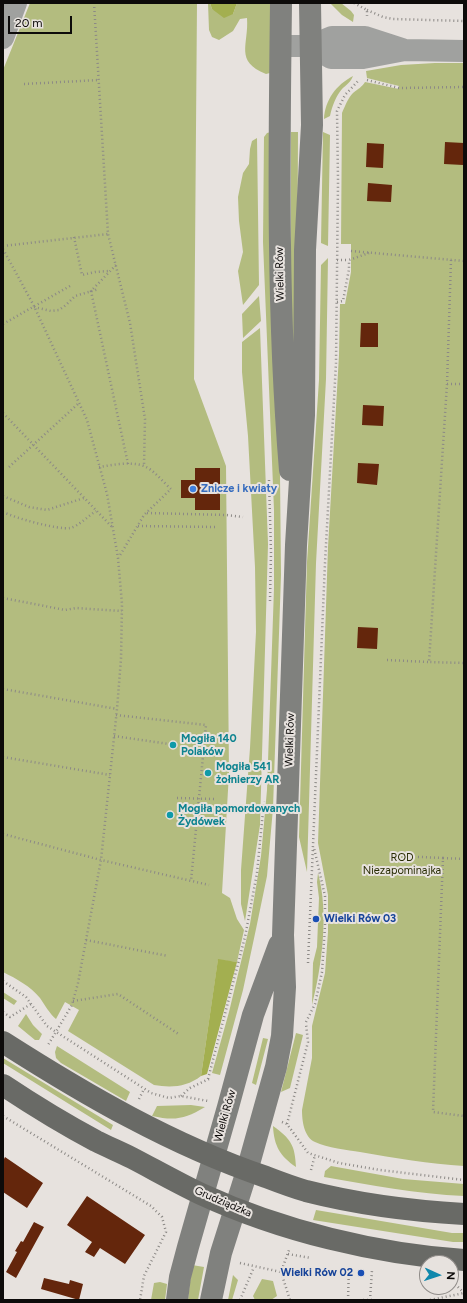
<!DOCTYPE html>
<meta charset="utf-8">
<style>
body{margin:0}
#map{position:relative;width:467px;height:1303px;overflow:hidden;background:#e7e2de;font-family:Figtree,sans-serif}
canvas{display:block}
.frame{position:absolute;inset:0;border:4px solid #0d0b0a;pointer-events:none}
.north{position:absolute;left:419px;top:1255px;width:40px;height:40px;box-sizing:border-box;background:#e7e2de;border:1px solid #908c89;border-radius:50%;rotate:93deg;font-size:11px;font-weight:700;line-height:16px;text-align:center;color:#0d0b0a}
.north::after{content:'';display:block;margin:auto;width:14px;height:18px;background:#1088ac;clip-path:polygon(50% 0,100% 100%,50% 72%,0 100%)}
.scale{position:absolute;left:8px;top:16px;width:64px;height:18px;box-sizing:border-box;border:2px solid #0d0b0a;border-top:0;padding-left:5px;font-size:12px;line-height:14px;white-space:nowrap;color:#0d0b0a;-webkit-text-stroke:3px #e7e2de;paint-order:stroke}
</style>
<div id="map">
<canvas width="467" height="1303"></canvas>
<div class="frame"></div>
<div class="north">N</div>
<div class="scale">20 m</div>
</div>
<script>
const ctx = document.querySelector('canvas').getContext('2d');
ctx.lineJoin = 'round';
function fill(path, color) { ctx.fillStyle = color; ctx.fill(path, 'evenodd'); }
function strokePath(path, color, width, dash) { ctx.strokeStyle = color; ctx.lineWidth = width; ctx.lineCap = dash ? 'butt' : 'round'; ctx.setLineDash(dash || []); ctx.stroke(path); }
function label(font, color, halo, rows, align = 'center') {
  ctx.font = font + ' Figtree,sans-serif'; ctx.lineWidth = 4; ctx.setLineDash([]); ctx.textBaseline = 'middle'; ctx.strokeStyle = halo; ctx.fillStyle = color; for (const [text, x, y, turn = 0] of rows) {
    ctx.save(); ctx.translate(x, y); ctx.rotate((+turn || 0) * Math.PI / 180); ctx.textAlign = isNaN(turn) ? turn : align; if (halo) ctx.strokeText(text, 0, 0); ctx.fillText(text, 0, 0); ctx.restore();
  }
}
fill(new Path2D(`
 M 30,3 L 197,3 L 194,379 L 226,466 L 229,773 L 222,893 L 230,898 L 237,919 L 244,930 L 237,962 L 218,960 L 201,1076 C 187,1087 171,1088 154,1085 L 68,1031 L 79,1010 L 65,1002 L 56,1019 C 49,1013 45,1005 40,998 C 30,986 17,979 3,972 L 3,70 Z
 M 208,3 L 210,3 L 212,9 L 233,14 L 237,3 L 272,3 L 270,73 L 266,74 C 234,61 249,45 247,18 L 240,19 L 233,31 L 219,40 L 212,37 L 209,30 Z
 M 330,3 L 341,3 L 351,11 L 354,15 L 353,22 L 342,15 Z
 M 435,63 L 464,63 L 464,1166 C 429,1164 395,1158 360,1152 C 348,1150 327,1148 315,1142 C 304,1137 302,1121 302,1110 L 312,1058 L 312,1026 L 325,973 L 328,932 L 328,895 L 318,843 L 328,547 L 339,355 L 340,304 L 345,304 L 351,272 L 351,244 L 341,244 L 342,113 C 345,106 348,98 353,93 C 358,89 362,87 365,82 L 399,89 L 399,86 L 367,78 L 366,71 L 401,65 Z
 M 353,76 C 351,82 346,85 342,89 C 336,96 332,106 330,116 L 324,119 C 325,100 336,85 353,76 Z
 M 271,132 L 271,257 L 280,475 L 281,575 L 273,808 L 267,876 L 256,929 L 243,990 L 220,1075 L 212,1073 L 229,1012 L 250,924 L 261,856 L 267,790 L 274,588 L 274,510 L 263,242 L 264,137 L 267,133 Z
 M 291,132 L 298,132 L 297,346 L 291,347 Z
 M 323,132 L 330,135 L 328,246 L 321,243 Z
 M 257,138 L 259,285 L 243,305 L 238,271 L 243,252 L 239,221 L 238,197 L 243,173 L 249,164 L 250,149 L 252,141 Z
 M 328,258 L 326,379 L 316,563 L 307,872 L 299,837 L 307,562 L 319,380 L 321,265 Z
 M 259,296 L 261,321 L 243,338 L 242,314 Z
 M 260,328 L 268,544 L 260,825 L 245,921 L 241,904 L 241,870 L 250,748 L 256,632 L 255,567 L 248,436 L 242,372 L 242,342 Z
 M 318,873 C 329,913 322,965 312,1005 L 313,963 L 317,947 L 319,898 L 317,882 Z
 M 3,992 L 17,1001 L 14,1005 L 3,998 Z
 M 26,1014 L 33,1025 L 42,1034 L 39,1040 L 35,1040 L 18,1026 Z
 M 296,1033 L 303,1035 L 290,1088 L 281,1092 Z
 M 263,1038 L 268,1039 L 256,1085 L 252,1083 Z
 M 57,1046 L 130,1092 L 126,1101 L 61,1063 L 56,1058 L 55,1052 Z
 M 3,1058 L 113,1125 L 111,1130 L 3,1063 Z
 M 191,1105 L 205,1107 C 185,1119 175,1121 152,1116 L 157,1106 Z
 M 273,1126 C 291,1139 295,1145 296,1167 C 280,1156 274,1146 273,1126 Z
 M 331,1166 L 403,1179 L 464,1184 L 464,1196 C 417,1194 370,1185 324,1177 L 325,1171 Z
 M 316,1210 L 452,1233 L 464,1233 L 464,1242 L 453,1242 L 313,1220 Z
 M 192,1265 L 204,1267 L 198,1300 L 188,1300 Z
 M 233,1275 L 238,1280 L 232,1300 L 228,1300 Z
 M 262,1279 L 273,1281 L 277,1296 L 271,1300 L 255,1300 L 253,1296 Z
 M 160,1282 L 167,1284 L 165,1300 L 151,1300 L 154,1283 Z`), '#b3bc7f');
fill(new Path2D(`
 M 210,3 L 237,3 L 233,14 L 224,18 L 212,9 Z
 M 218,959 L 237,962 L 207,1074 L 201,1076 Z`), '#a3af50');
fill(new Path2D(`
 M 445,142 L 464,143 L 463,165 L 444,164 Z
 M 367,143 L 384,144 L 383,168 L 366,167 Z
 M 368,183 L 392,185 L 391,202 L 367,201 Z
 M 361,323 L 378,323 L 378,347 L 360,347 Z
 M 363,405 L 384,406 L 383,426 L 362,425 Z
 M 358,463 L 379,464 L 377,485 L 357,483 Z
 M 195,468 L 220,468 L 220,510 L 195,510 L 195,498 L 181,498 L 181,480 L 195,480 Z
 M 358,627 L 378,628 L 377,649 L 357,648 Z
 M 5,1157 L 43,1183 L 27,1208 L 3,1192 L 3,1161 Z
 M 87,1196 L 145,1235 L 125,1264 L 100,1248 L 94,1257 L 85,1252 L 92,1242 L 67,1225 Z
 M 34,1222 L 44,1227 L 16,1278 L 6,1272 L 17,1252 L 15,1251 L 21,1241 L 23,1242 Z
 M 44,1278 L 69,1284 L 70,1280 L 83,1284 L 79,1300 L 41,1289 Z`), '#64260c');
strokePath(new Path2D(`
 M 94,3 L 108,234 L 130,323 L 145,419 L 144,466
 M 354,3 L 367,10 L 367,16
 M 367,10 L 383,17 L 393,19 L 464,21
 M 367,80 L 399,88 L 464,87
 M 24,84 L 99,80
 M 74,237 L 82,275 L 95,272 L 109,271
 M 3,246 L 108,234
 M 3,249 L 34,306 L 87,420 L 107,494 L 118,558 L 122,604 L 121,659 L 117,709 L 101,860 L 78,983 L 72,1005 L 48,1045
 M 351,251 L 464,261
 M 337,260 L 349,260
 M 451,260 L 447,384 L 429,662 L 464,663
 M 116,265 L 91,291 L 128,464
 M 337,302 L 343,301 L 349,269 L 349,260 L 369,253
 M 34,307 L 51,311 L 59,310 L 66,305 L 75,296 L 99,289
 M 3,324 L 70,286
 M 447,384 L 464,384
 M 3,413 L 113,528
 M 9,467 L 79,403
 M 99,467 C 113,465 130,461 144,466 C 154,470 163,482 171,489 L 144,515 L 119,557
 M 269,480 L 271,552 L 270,601
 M 3,496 L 29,507 L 47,510 L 84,498
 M 3,512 C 15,518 58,530 70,528 C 79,526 88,516 96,511
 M 147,513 L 226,515 L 243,517
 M 138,526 L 216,527
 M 3,598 L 65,610 L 76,608 L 122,611
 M 387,660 L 429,662
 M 3,689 L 117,709
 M 116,715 L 206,725 L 191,881
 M 114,736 L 169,744
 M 3,757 L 110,775
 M 177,798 L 214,799
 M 3,834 L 101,860 L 209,885
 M 398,856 L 443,858
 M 464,859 L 443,858 L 433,1112 L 464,1116
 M 86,940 L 168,956
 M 308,963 L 325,563 L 336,363 L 338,181 L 337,111 L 345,95 L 359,80
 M 3,981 L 26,997 L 47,1026 L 151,1093 L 169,1098 L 181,1096 L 208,1101
 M 73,1001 L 118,994 L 180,1035
 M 3,1012 L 10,1017 L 31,1004
 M 306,1022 L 315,1004 L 322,972 L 325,926 L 325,896 L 314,848
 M 208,1079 L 245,937 L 257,873 L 264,801
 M 181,1096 L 190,1088 L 209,1079
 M 139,1099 L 144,1089
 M 3,1116 L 151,1206 L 162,1217 L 166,1232 L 144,1276 L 140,1300
 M 282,1122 L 287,1124 L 308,1153 L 339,1163 L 380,1170 L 464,1180
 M 287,1124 L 308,1042 L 306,1024
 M 311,1170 L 315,1155
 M 288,1254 L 311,1258
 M 240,1263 L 281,1272 L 289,1250
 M 281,1272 L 290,1300
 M 451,1283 L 457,1286 L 464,1293
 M 240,1300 L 254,1267
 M 348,1300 L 349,1266
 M 363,1300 L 374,1300
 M 370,1300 L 372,1270
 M 430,1300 L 464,1293`), '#8c8986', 2.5, [1, 3]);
strokePath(new Path2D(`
 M 3,38 L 16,3
 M 281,46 L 310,46 L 332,37 L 365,37 L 402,49
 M 310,46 L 331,58 L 363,58 L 405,50 L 464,51`), '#a0a19f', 22);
strokePath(new Path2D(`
 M 281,3 C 279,159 277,315 290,470
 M 177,1300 L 180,1277 L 188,1247 L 228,1107 L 253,1015 L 279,945
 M 211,1300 L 221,1253 L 247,1171 L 276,1067 L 282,1036 L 285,987 L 283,935 L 296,545 L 304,415 L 305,250 L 312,125 L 310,3`), '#80817e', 22);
strokePath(new Path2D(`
 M 3,1042 C 86,1095 172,1145 266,1177 C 279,1182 292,1187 306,1191 C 357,1204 411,1211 464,1214
 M 3,1085 C 33,1105 64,1124 96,1141 C 108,1147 120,1152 132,1158 C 155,1170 178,1183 201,1194 C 281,1231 377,1254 464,1260`), '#696a66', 22);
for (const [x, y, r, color] of [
 [193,489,4,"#3f7fe0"],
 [173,745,4,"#0f9aa8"],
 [208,773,4,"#0f9aa8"],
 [170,815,4,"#0f9aa8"],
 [316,919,4,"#1a4fb4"],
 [361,1273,4,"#1a4fb4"]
]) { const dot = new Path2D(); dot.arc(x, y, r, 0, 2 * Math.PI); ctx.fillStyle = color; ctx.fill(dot); strokePath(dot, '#e7e2de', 1.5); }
label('11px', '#0d0b0a', '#e7e2de', [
 ["Wielki Rów",280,274,-91],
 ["Wielki Rów",290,740,-88],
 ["Wielki Rów",225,1116,-74],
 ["Grudziądzka",223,1202,23]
]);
label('bold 11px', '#366cbe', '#e7e2de', [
 ["Znicze i kwiaty",201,489]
], 'left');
label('bold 11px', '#0d838f', '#e7e2de', [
 ["Mogiła 140",181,739],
 ["Polaków",181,752],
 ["Mogiła 541",216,767],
 ["żołnierzy AR",216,780],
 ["Mogiła pomordowanych",178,809],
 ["Żydówek",178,822]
], 'left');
label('11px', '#282c03', '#e7e2de', [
 ["ROD",402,858],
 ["Niezapominajka",402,871]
]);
label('bold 11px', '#164399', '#e7e2de', [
 ["Wielki Rów 03",324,919],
 ["Wielki Rów 02",353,1273,"right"]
], 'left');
</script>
